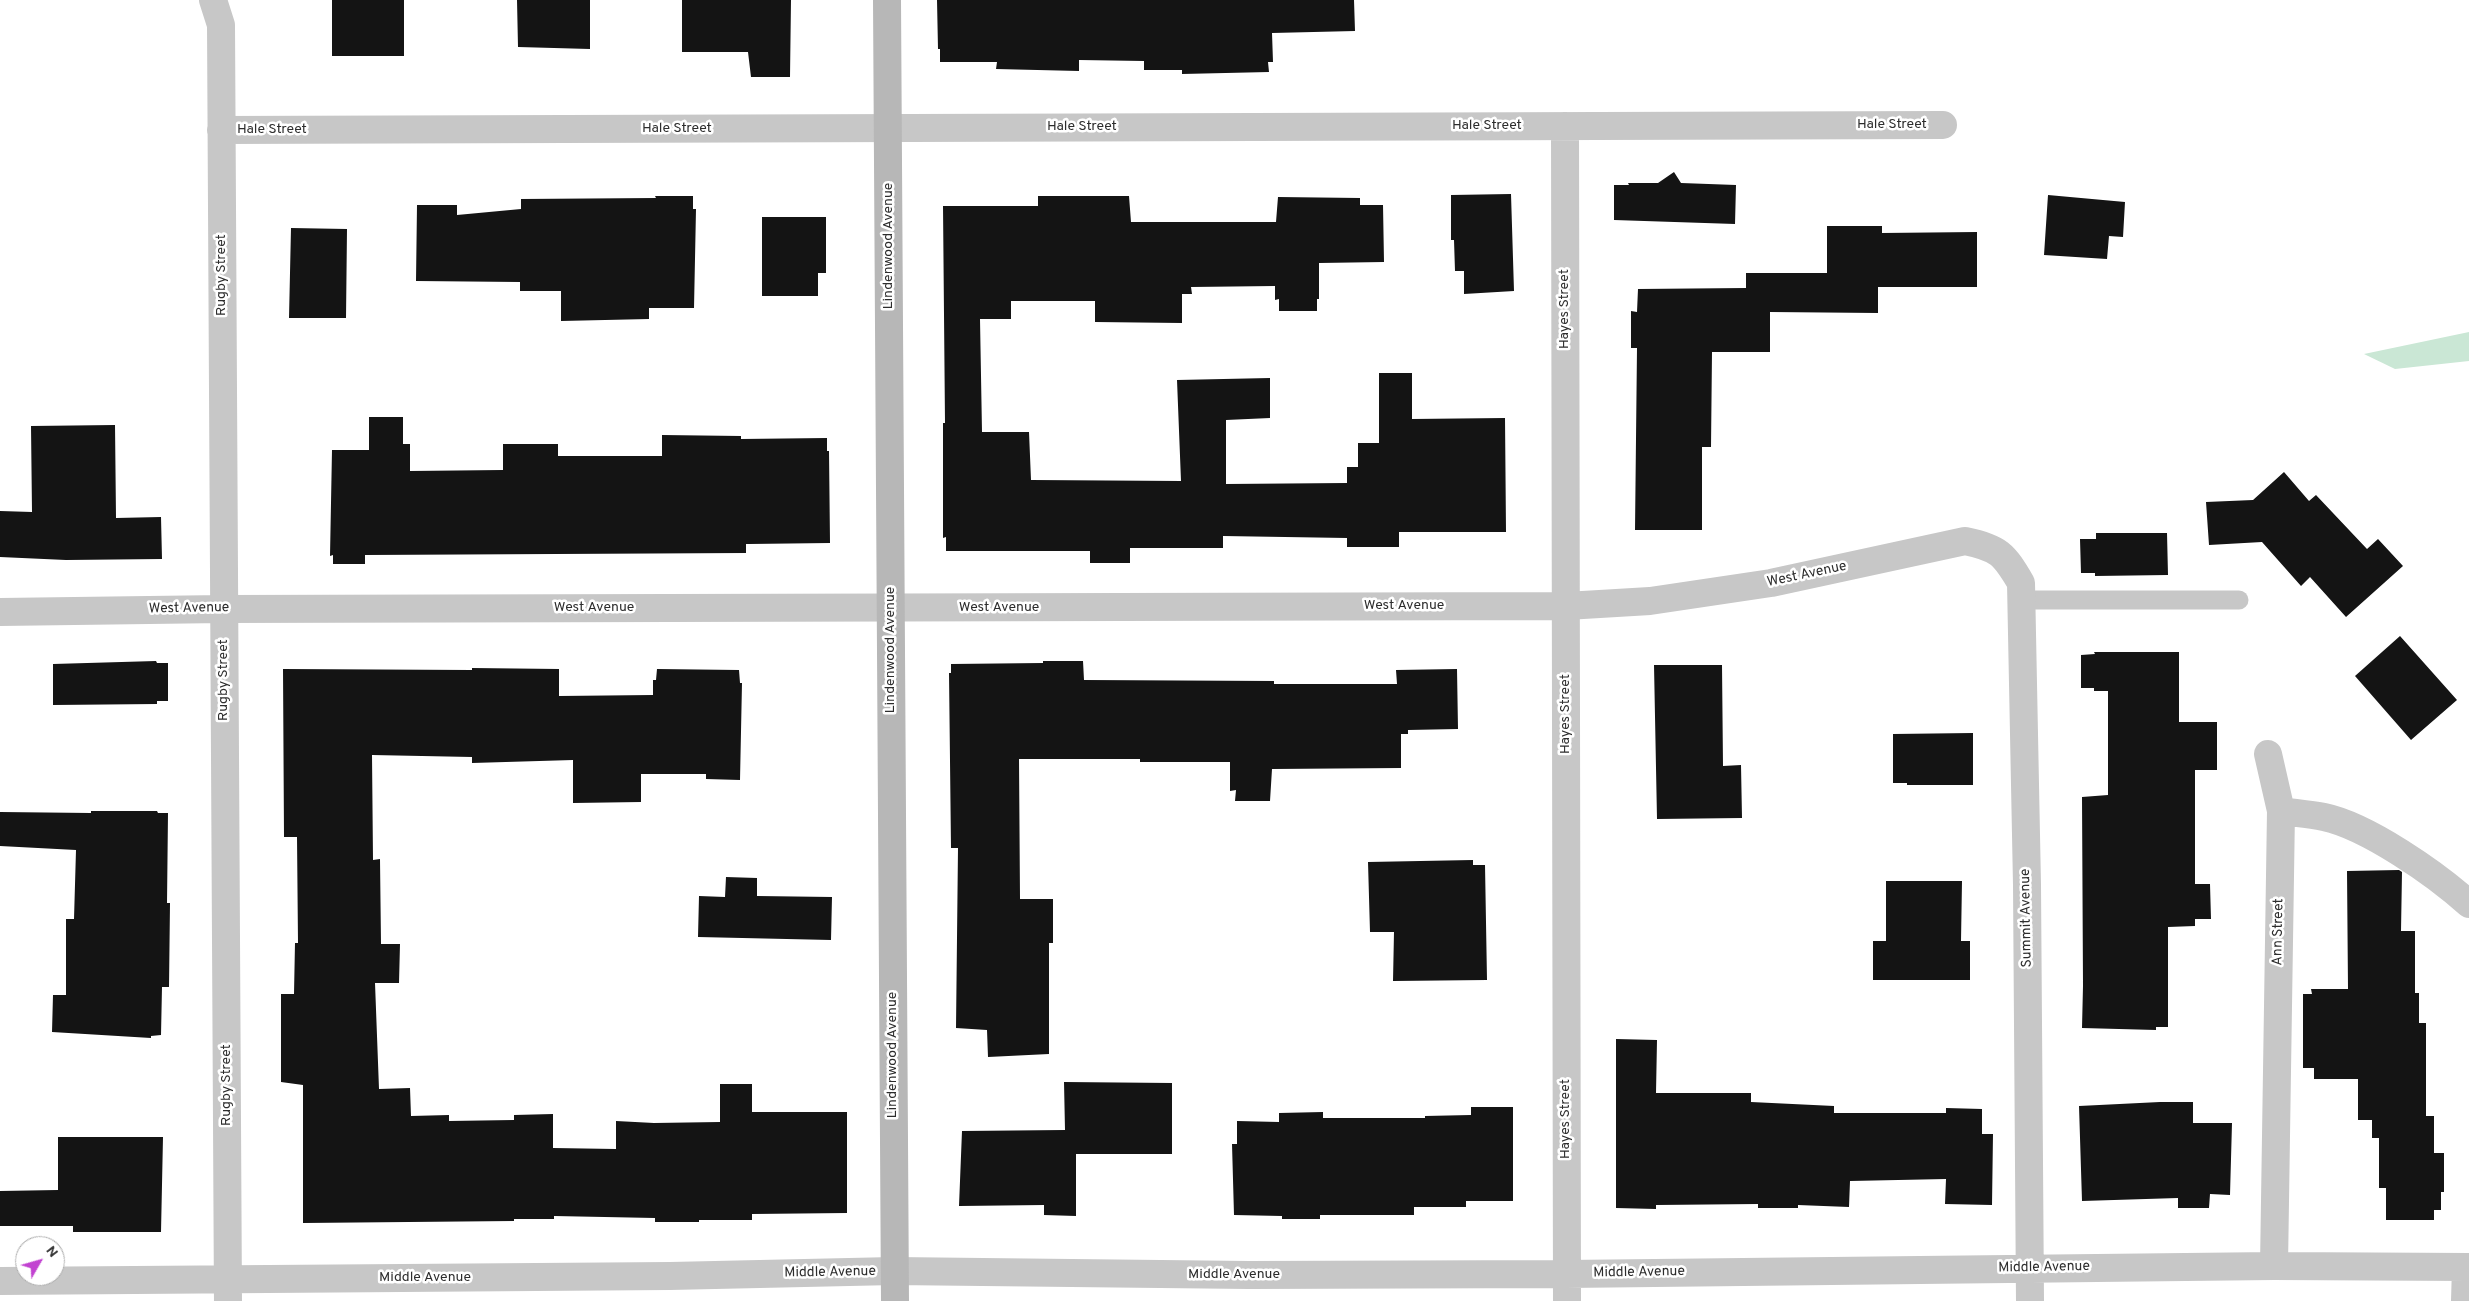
<!DOCTYPE html>
<style>
body{margin:0}
#map{position:relative;width:2469px;height:1301px;overflow:hidden;background:#fff;font-family:Overpass,sans-serif}
canvas{display:block}
.north{position:absolute;left:15px;top:1236px;width:50px;height:50px;box-sizing:border-box;background:#fff;border:1px solid #ababab;border-radius:50%;rotate:52deg;font-size:14px;font-weight:700;line-height:20px;text-align:center;color:#2d2d2d}
.north::after{content:'';display:block;margin:auto;width:18px;height:22px;background:#c242d1;clip-path:polygon(50% 0,100% 100%,50% 72%,0 100%)}
</style>
<div id="map">
<canvas width="2469" height="1301"></canvas>
<div class="north">N</div>
</div>
<script>
const ctx = document.querySelector('canvas').getContext('2d');
ctx.lineJoin = 'round';
function fill(path, color) { ctx.fillStyle = color; ctx.fill(path, 'evenodd'); }
function strokePath(path, color, width, dash) { ctx.strokeStyle = color; ctx.lineWidth = width; ctx.lineCap = dash ? 'butt' : 'round'; ctx.setLineDash(dash || []); ctx.stroke(path); }
function label(font, color, halo, rows, align = 'center') {
  ctx.font = font + ' Overpass,sans-serif'; ctx.lineWidth = 5; ctx.setLineDash([]); ctx.textBaseline = 'middle'; ctx.strokeStyle = halo; ctx.fillStyle = color; for (const [text, x, y, turn = 0] of rows) {
    ctx.save(); ctx.translate(x, y); ctx.rotate((+turn || 0) * Math.PI / 180); ctx.textAlign = isNaN(turn) ? turn : align; if (halo) ctx.strokeText(text, 0, 0); ctx.fillText(text, 0, 0); ctx.restore();
  }
}
fill(new Path2D(`
 M 2469,332 L 2469,361 L 2395,369 L 2364,354 Z`), '#cae7d5');
fill(new Path2D(`
 M 332,0 L 404,0 L 404,56 L 332,56 Z
 M 517,0 L 590,0 L 590,49 L 518,47 Z
 M 682,0 L 791,0 L 790,77 L 751,77 L 748,52 L 682,52 Z
 M 937,0 L 1354,0 L 1355,31 L 1272,33 L 1273,62 L 1268,62 L 1269,72 L 1182,74 L 1182,70 L 1144,70 L 1144,61 L 1079,60 L 1079,71 L 996,69 L 997,62 L 940,62 L 940,49 L 938,49 Z
 M 1674,172 L 1681,183 L 1736,185 L 1735,224 L 1614,220 L 1614,185 L 1629,185 L 1628,183 L 1658,183 Z
 M 1511,194 L 1514,291 L 1464,294 L 1464,271 L 1455,271 L 1454,240 L 1451,240 L 1451,195 Z
 M 2048,195 L 2125,202 L 2123,237 L 2109,236 L 2107,259 L 2044,255 Z
 M 655,196 L 693,196 L 693,209 L 696,209 L 694,308 L 649,308 L 649,319 L 561,321 L 561,291 L 520,291 L 520,282 L 416,281 L 417,205 L 457,205 L 457,215 L 521,209 L 521,199 L 656,198 Z
 M 1038,196 L 1129,196 L 1131,222 L 1276,222 L 1278,197 L 1360,198 L 1360,205 L 1383,205 L 1384,262 L 1319,263 L 1319,299 L 1317,299 L 1317,311 L 1279,311 L 1279,299 L 1275,300 L 1275,286 L 1191,287 L 1192,294 L 1182,294 L 1182,323 L 1095,322 L 1095,301 L 1011,301 L 1011,319 L 980,319 L 982,432 L 1029,432 L 1031,480 L 1181,481 L 1177,380 L 1270,378 L 1270,418 L 1226,420 L 1226,484 L 1347,483 L 1347,467 L 1358,467 L 1358,443 L 1379,443 L 1379,373 L 1412,373 L 1412,419 L 1505,418 L 1506,532 L 1399,532 L 1399,547 L 1347,547 L 1347,538 L 1223,536 L 1223,548 L 1130,548 L 1130,563 L 1090,563 L 1090,551 L 946,551 L 946,537 L 943,538 L 943,423 L 945,423 L 943,206 L 1038,206 Z
 M 762,217 L 826,217 L 826,273 L 818,273 L 818,296 L 762,296 Z
 M 1827,226 L 1882,226 L 1882,233 L 1977,232 L 1977,287 L 1878,287 L 1878,313 L 1770,312 L 1770,352 L 1712,352 L 1711,447 L 1702,447 L 1702,530 L 1635,530 L 1637,348 L 1631,348 L 1631,311 L 1637,312 L 1638,289 L 1746,288 L 1746,273 L 1827,273 Z
 M 291,228 L 347,229 L 346,318 L 289,318 Z
 M 369,417 L 403,417 L 403,444 L 410,444 L 410,471 L 503,470 L 503,444 L 558,444 L 558,456 L 662,456 L 662,435 L 741,436 L 741,439 L 827,438 L 827,451 L 829,451 L 830,543 L 749,544 L 746,544 L 746,553 L 365,555 L 365,564 L 333,564 L 333,555 L 330,556 L 332,450 L 369,450 Z
 M 115,425 L 116,518 L 161,517 L 162,559 L 66,560 L 0,557 L 0,511 L 32,512 L 31,426 Z
 M 2284,472 L 2309,501 L 2316,495 L 2367,549 L 2378,539 L 2403,566 L 2346,617 L 2310,577 L 2301,586 L 2262,542 L 2209,545 L 2206,502 L 2253,500 Z
 M 2096,533 L 2167,533 L 2168,575 L 2095,576 L 2095,573 L 2081,573 L 2080,539 L 2096,539 Z
 M 2400,636 L 2457,700 L 2411,740 L 2355,676 Z
 M 2094,652 L 2179,652 L 2179,722 L 2217,722 L 2217,770 L 2195,770 L 2195,884 L 2210,884 L 2211,919 L 2195,919 L 2195,926 L 2168,927 L 2168,1027 L 2156,1027 L 2156,1030 L 2082,1028 L 2083,986 L 2082,797 L 2108,795 L 2108,691 L 2094,691 L 2094,688 L 2081,688 L 2081,655 L 2095,654 Z
 M 156,661 L 157,663 L 168,663 L 168,701 L 157,701 L 157,704 L 53,705 L 53,664 Z
 M 1043,661 L 1083,661 L 1084,680 L 1274,681 L 1274,684 L 1397,684 L 1396,670 L 1457,669 L 1458,729 L 1408,730 L 1408,734 L 1401,734 L 1401,768 L 1272,769 L 1270,801 L 1235,801 L 1236,790 L 1230,791 L 1230,762 L 1140,762 L 1140,759 L 1019,759 L 1020,899 L 1053,899 L 1053,943 L 1049,943 L 1049,1054 L 988,1057 L 987,1030 L 956,1028 L 958,848 L 951,848 L 949,673 L 951,673 L 951,664 L 1043,663 Z
 M 1654,665 L 1722,665 L 1723,766 L 1741,765 L 1742,818 L 1657,819 Z
 M 472,668 L 559,669 L 559,696 L 653,695 L 653,680 L 656,680 L 657,669 L 739,670 L 740,683 L 742,683 L 740,780 L 706,779 L 706,774 L 641,774 L 641,802 L 573,803 L 573,760 L 472,763 L 472,757 L 372,755 L 373,860 L 380,859 L 381,944 L 400,944 L 399,983 L 375,983 L 379,1089 L 410,1088 L 411,1116 L 449,1115 L 449,1121 L 514,1120 L 514,1115 L 553,1114 L 553,1148 L 616,1149 L 616,1121 L 654,1123 L 720,1122 L 720,1084 L 752,1084 L 752,1112 L 847,1112 L 847,1213 L 752,1214 L 752,1220 L 699,1220 L 699,1222 L 655,1222 L 655,1218 L 554,1216 L 554,1219 L 514,1219 L 514,1221 L 303,1223 L 303,1085 L 281,1082 L 281,994 L 294,994 L 295,943 L 298,943 L 297,837 L 284,837 L 283,669 L 472,670 Z
 M 1973,733 L 1973,785 L 1907,785 L 1907,783 L 1893,783 L 1893,734 Z
 M 91,811 L 157,811 L 158,813 L 168,813 L 167,903 L 170,903 L 169,987 L 162,987 L 161,1035 L 151,1036 L 151,1038 L 52,1032 L 53,995 L 66,995 L 66,919 L 74,919 L 76,850 L 0,846 L 0,812 L 91,813 Z
 M 1473,860 L 1473,865 L 1485,865 L 1487,980 L 1393,981 L 1394,932 L 1370,932 L 1368,862 Z
 M 2399,870 L 2402,872 L 2401,931 L 2415,931 L 2415,993 L 2419,993 L 2419,1023 L 2426,1023 L 2426,1116 L 2434,1116 L 2434,1153 L 2444,1153 L 2444,1192 L 2441,1192 L 2441,1210 L 2434,1210 L 2434,1220 L 2386,1220 L 2386,1188 L 2379,1188 L 2379,1138 L 2372,1138 L 2372,1120 L 2358,1120 L 2358,1079 L 2314,1079 L 2314,1068 L 2303,1068 L 2303,994 L 2312,994 L 2311,989 L 2348,989 L 2347,871 Z
 M 726,877 L 757,878 L 757,896 L 832,897 L 831,940 L 698,937 L 699,896 L 725,897 Z
 M 1886,881 L 1962,881 L 1961,941 L 1970,941 L 1970,980 L 1873,980 L 1873,941 L 1886,941 Z
 M 1616,1039 L 1657,1040 L 1656,1093 L 1751,1093 L 1751,1102 L 1834,1106 L 1834,1113 L 1946,1113 L 1946,1108 L 1982,1109 L 1982,1134 L 1993,1134 L 1992,1205 L 1945,1204 L 1946,1179 L 1850,1181 L 1849,1207 L 1798,1205 L 1798,1208 L 1758,1208 L 1758,1204 L 1656,1205 L 1656,1209 L 1616,1208 Z
 M 1064,1082 L 1172,1083 L 1172,1154 L 1076,1154 L 1076,1216 L 1044,1215 L 1044,1205 L 959,1206 L 962,1131 L 1065,1130 Z
 M 2160,1102 L 2193,1102 L 2193,1123 L 2232,1123 L 2230,1195 L 2210,1194 L 2209,1208 L 2178,1208 L 2178,1198 L 2082,1201 L 2079,1106 Z
 M 1471,1107 L 1513,1107 L 1513,1201 L 1466,1201 L 1466,1207 L 1414,1207 L 1414,1215 L 1320,1215 L 1320,1219 L 1282,1219 L 1282,1216 L 1234,1215 L 1232,1144 L 1237,1144 L 1237,1121 L 1279,1122 L 1279,1113 L 1323,1112 L 1323,1118 L 1425,1118 L 1425,1116 L 1471,1115 Z
 M 58,1137 L 163,1137 L 161,1232 L 73,1232 L 73,1226 L 0,1226 L 0,1191 L 58,1190 Z`), '#141414');
strokePath(new Path2D(`
 M 2021,600 L 2239,600`), '#c7c7c7', 19);
strokePath(new Path2D(`
 M 213,0 L 221,25 L 228,1301
 M 1565,126 L 1567,1301
 M 221,130 L 1943,125
 M 0,612 L 223,609 L 1566,606 L 1650,601 L 1771,583 L 1965,541 C 1999,548 2004,554 2021,583 L 2027,885 L 2030,1301
 M 2268,754 L 2281,811 L 2274,1266
 M 2281,811 C 2295,813 2310,814 2324,817 C 2367,826 2436,874 2469,904
 M 0,1281 L 670,1276 L 894,1271 L 1249,1275 L 1566,1274 L 2274,1266 L 2469,1267
 M 2465,1301 L 2466,1267`), '#c7c7c7', 28);
strokePath(new Path2D(`
 M 887,0 L 895,1301`), '#b7b7b7', 28);
label('14px', '#2d2d2d', '#fff', [
 ["Hale Street",1892,125],
 ["Hale Street",1487,126],
 ["Hale Street",1082,127],
 ["Hale Street",677,129],
 ["Hale Street",272,130],
 ["Lindenwood Avenue",889,246,-90],
 ["Rugby Street",222,275,-90],
 ["Hayes Street",1565,309,-90],
 ["West Avenue",1807,575,-12],
 ["West Avenue",1404,606],
 ["West Avenue",594,608],
 ["West Avenue",999,608],
 ["West Avenue",189,609,-1],
 ["Lindenwood Avenue",891,650,-90],
 ["Rugby Street",224,680,-90],
 ["Hayes Street",1566,714,-90],
 ["Summit Avenue",2027,918,-91],
 ["Ann Street",2279,932,-89],
 ["Lindenwood Avenue",893,1055,-90],
 ["Rugby Street",227,1085,-90],
 ["Hayes Street",1566,1119,-90],
 ["Middle Avenue",2044,1268,-1],
 ["Middle Avenue",830,1273,-1],
 ["Middle Avenue",1639,1273,-1],
 ["Middle Avenue",1234,1275],
 ["Middle Avenue",425,1278]
]);
</script>
